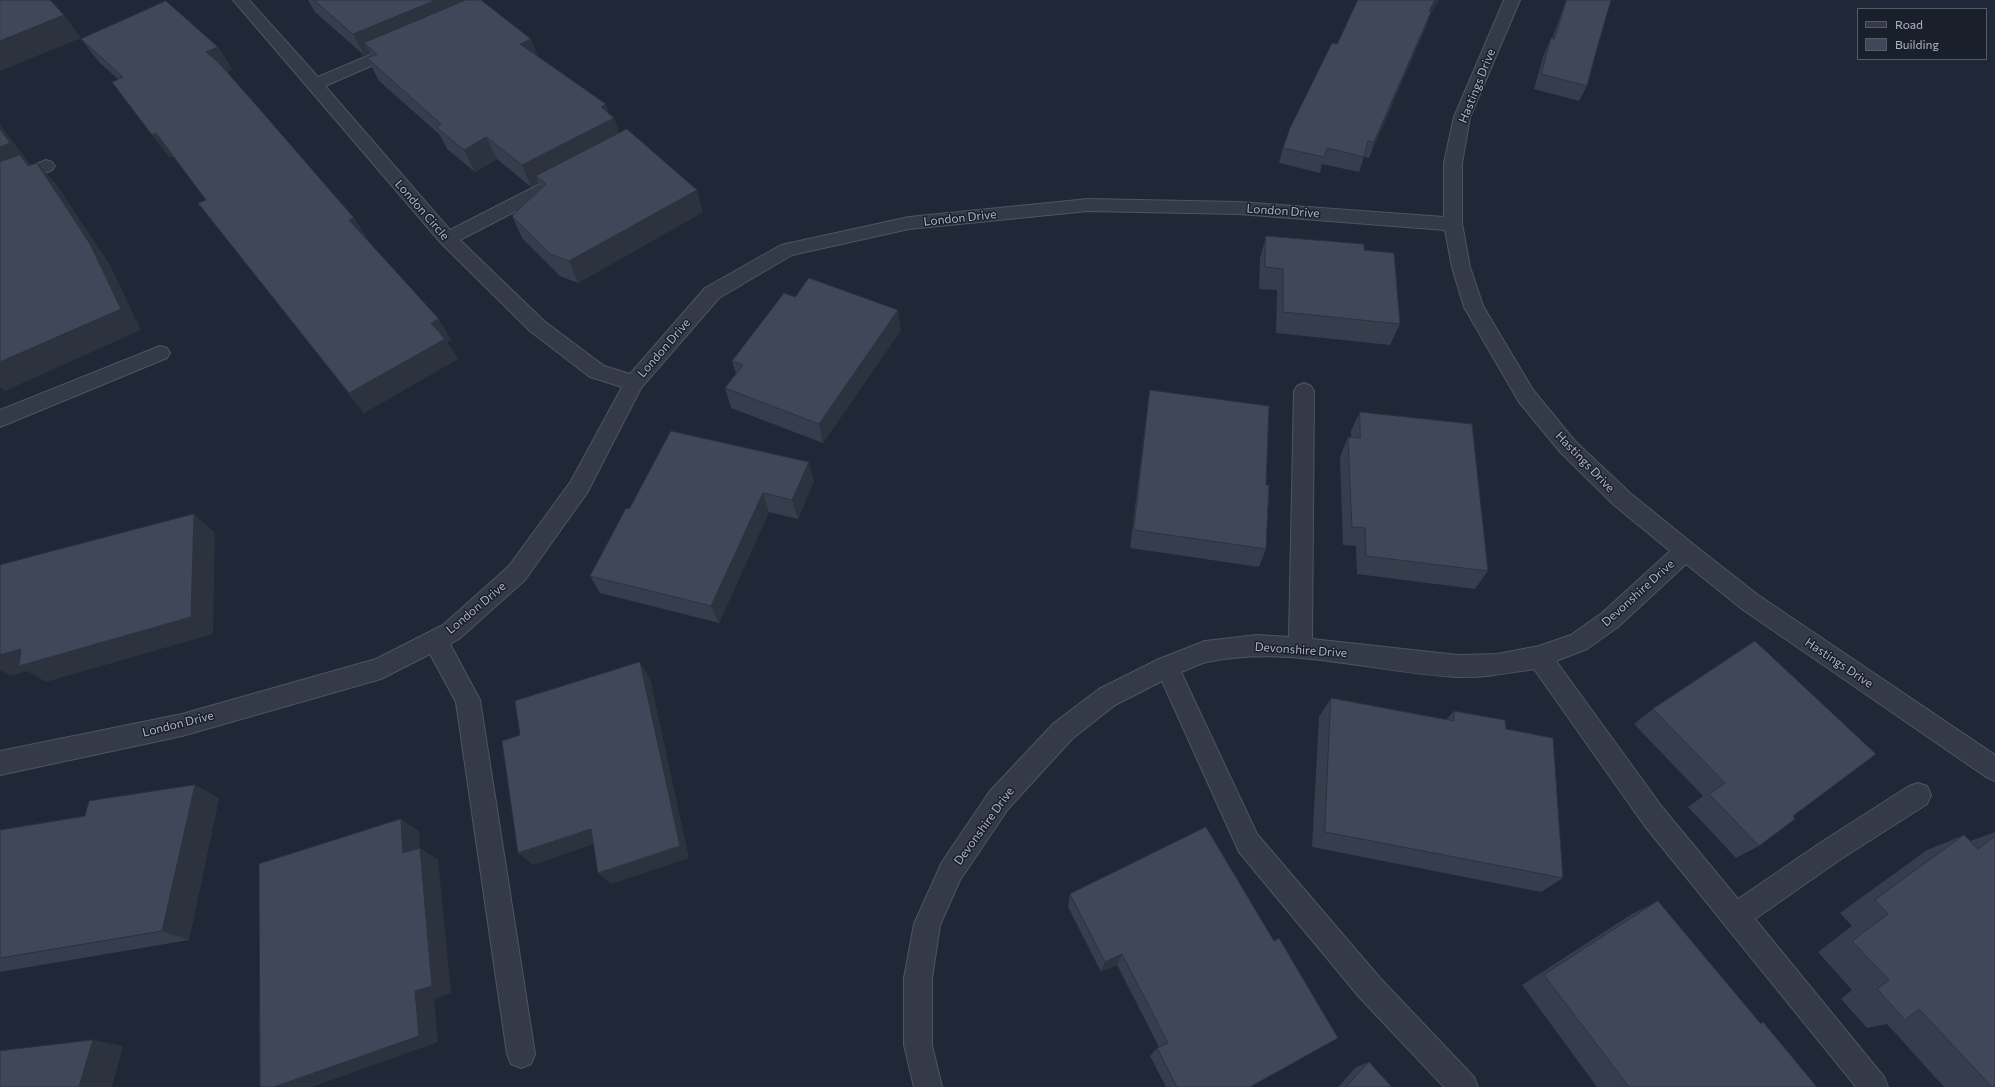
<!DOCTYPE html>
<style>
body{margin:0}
#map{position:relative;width:1995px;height:1087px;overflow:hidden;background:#202736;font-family:Commissioner,sans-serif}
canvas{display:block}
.legend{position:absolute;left:1857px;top:8px;width:130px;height:52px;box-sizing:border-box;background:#191f2b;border:1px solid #555b68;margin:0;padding:5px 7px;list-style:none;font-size:12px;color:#aeb4c4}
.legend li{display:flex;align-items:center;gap:8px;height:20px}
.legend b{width:20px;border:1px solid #555b68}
</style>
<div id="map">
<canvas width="1995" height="1087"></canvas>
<ul class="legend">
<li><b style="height:5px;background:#343a47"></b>Road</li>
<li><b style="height:11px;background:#3f4759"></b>Building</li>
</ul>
</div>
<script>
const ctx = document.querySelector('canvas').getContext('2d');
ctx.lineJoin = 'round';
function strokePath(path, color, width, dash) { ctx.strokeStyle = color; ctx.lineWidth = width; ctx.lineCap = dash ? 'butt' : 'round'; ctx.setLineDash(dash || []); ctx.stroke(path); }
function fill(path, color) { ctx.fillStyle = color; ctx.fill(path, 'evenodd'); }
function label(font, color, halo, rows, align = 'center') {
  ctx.font = font + ' Commissioner,sans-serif'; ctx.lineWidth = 3; ctx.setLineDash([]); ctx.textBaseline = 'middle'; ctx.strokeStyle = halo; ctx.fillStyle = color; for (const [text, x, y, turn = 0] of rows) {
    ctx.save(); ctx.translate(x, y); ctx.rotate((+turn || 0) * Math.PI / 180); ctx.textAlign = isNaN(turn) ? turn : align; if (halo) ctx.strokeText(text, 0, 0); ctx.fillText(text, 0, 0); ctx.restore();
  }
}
const minor = new Path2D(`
 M 233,0 L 249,0 L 318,77 L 389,47 L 395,45 L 401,47 L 403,50 L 401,53 L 325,86 L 450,230 L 556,176 L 562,174 L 568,176 L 571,180 L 568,184 L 460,240 L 544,321 L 604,366 L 630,374 L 705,288 L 781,245 L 909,217 L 1088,199 L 1239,202 L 1444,217 L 1444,163 L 1454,117 L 1504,0 L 1520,0 L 1470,117 L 1462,163 L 1462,224 L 1470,267 L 1483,306 L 1533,390 L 1575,441 L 1630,493 L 1693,544 L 1758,595 L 1995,755 L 1995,781 L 1986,777 L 1742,609 L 1686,564 L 1618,627 L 1587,649 L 1556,661 L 1662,807 L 1738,899 L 1823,841 L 1909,786 L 1918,783 L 1927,786 L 1931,795 L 1927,804 L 1841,859 L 1755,919 L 1884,1077 L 1888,1087 L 1856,1087 L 1644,825 L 1534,669 C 1508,673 1484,678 1458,677 C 1375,673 1290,644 1207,662 C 1198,664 1190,669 1181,672 L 1257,834 L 1380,978 L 1474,1077 L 1478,1087 L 1444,1087 L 1360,998 L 1239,852 L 1162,681 L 1115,705 L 1072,739 L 1008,809 L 960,880 L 940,925 L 932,978 L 932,1045 L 942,1087 L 914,1087 L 904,1045 L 904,978 L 914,924 L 942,862 L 990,791 L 1054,723 L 1099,689 L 1159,659 L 1205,641 L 1257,635 L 1289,637 L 1294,391 L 1297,386 L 1304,383 L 1311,386 L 1314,391 L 1312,639 L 1458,655 L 1497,654 L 1539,646 L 1571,635 L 1602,613 L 1670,551 L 1614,505 L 1561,453 L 1519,402 L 1464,307 L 1452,267 L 1445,230 L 1239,214 L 1088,211 L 909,229 L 792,255 L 719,298 L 641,388 L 587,493 L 525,580 L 459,639 L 450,644 L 480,700 L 535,1054 L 531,1064 L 521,1068 L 511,1064 L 507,1054 L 456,702 L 430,654 L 381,679 L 182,736 L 0,775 L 0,751 L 182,714 L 376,659 L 443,625 L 509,566 L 571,481 L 622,387 L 590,377 L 530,331 L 441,243 Z
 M 46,160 L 52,162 L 55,166 L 52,170 L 0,192 L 0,179 Z
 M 160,346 L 167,348 L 170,353 L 167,358 L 0,427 L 0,410 Z`);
strokePath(minor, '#4e5462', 2);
fill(minor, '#343a47');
fill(new Path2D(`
 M 308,0 L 481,0 L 538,57 L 609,114 L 619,133 L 703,212 L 578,283 L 560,276 L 522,238 L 512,216 L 541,188 L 539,183 L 531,187 L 497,159 L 475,172 L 447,149 L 440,135 L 379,81 L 367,58 L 371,56 L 370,53 L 365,56 L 315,12 Z
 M 1566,0 L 1611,0 L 1596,52 L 1587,86 L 1579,101 L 1534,89 L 1544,54 L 1551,38 L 1552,39 Z
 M 1430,15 L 1426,27 L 1369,158 L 1364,157 L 1359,172 L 1322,164 L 1320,173 L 1279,163 L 1283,148 Z
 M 81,39 L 218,47 L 232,69 L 227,72 L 354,218 L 368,240 L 367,240 L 451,340 L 447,342 L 458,359 L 364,413 L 198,203 L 206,200 L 173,156 L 169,157 L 118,79 L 99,62 Z
 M 1266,236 L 1364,250 L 1400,324 L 1390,345 L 1276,333 L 1277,290 L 1259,289 L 1260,258 Z
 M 795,297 L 901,330 L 823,443 L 731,408 L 725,388 L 736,374 L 732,361 Z
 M 1150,390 L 1266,485 L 1266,549 L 1259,567 L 1130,548 L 1147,410 Z
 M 1360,412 L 1488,571 L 1475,589 L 1357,574 L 1356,546 L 1343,545 L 1340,457 L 1348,437 L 1351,437 L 1351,431 Z
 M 814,481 L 798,519 L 769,512 L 719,623 L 600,593 L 590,576 L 629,509 Z
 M 1331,698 L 1446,720 L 1454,711 L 1506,729 L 1563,878 L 1541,892 L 1312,847 L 1319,717 Z
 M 1653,709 L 1793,816 L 1759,846 L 1736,858 L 1688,807 L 1703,796 L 1634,724 Z
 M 219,798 L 189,940 L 0,972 L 0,830 Z
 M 1995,832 L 1995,1087 L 1944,1087 L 1887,1024 L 1867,1028 L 1841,999 L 1852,990 L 1818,952 L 1852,926 L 1840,913 L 1927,850 L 1964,835 L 1970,841 Z
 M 1070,894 L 1250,1087 L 1166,1087 L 1150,1056 L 1157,1048 L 1159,1047 L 1117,965 L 1101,972 L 1068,907 Z
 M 1658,901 L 1760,1023 L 1763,1022 L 1817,1087 L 1597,1087 L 1522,985 L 1632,914 Z
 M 1369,1062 L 1392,1087 L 1338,1087 L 1356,1067 Z`), '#363d4d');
fill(new Path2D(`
 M 436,0 L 470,0 L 364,43 L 370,53 L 365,56 L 353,34 Z
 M 1435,0 L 1439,0 L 1430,15 L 1426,27 L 1369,158 L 1374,142 L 1429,11 Z
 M 64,15 L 81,38 L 0,71 L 0,41 Z
 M 531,39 L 540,61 L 520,44 Z
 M 218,47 L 232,69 L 221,75 L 206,52 Z
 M 606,104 L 611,120 L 614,118 L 622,140 L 536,176 L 539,183 L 531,187 L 522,165 L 601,107 Z
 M 0,125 L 31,165 L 29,165 L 40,177 L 0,178 Z
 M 156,133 L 173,155 L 169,157 L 152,135 Z
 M 486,137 L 497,159 L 475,172 L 464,150 Z
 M 37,163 L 57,185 L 110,265 L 141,330 L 5,391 L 0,387 L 0,362 Z
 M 697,190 L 703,212 L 578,283 L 569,261 Z
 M 354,218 L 368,240 L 363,242 L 349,220 Z
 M 898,310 L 901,330 L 823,443 L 819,424 Z
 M 439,319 L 451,340 L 447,342 L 458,359 L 364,413 L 349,393 L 431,323 Z
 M 809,462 L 814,481 L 798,519 L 792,500 Z
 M 763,493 L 769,512 L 719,623 L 711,606 Z
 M 194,514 L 215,533 L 213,634 L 46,682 L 27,671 L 10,676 L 0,670 L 0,655 Z
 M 640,662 L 650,678 L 689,858 L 611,884 L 598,873 Z
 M 195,785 L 219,798 L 189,940 L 162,931 Z
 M 401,819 L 419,831 L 420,848 L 438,859 L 451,993 L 434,999 L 438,1042 L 312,1087 L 274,1087 L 403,853 Z
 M 591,829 L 603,841 L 533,865 L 518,853 Z
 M 1122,954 L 1117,965 L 1101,972 L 1105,962 Z
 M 93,1040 L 123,1046 L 112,1087 L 79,1087 Z`), '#2c323e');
const building = new Path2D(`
 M 0,0 L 50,0 L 64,15 L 0,41 Z
 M 314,0 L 436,0 L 353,34 Z
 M 466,0 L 481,0 L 531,39 L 520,44 L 606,104 L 601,107 L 614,118 L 522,165 L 486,137 L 464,150 L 436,127 L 441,124 L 367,58 L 377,54 L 364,43 Z
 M 1358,0 L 1435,0 L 1429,11 L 1431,12 L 1374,142 L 1368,141 L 1364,157 L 1327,148 L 1324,157 L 1283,148 L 1290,128 L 1332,43 L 1337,44 Z
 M 1567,0 L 1611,0 L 1596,52 L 1587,86 L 1541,74 L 1551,38 L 1554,39 Z
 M 166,1 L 218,47 L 206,52 L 218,62 L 263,113 L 354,218 L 349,220 L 439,319 L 431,323 L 445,339 L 349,393 L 198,203 L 206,200 L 156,133 L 152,135 L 112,82 L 123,77 L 81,39 Z
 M 0,129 L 10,143 L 0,147 Z
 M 627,129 L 697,190 L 569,261 L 550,254 L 512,216 L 546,184 L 536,176 Z
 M 20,155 L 28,166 L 37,163 L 90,244 L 121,309 L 0,362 L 0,162 Z
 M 1266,236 L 1364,244 L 1364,250 L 1394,253 L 1400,324 L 1283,312 L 1283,269 L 1265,267 Z
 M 809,278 L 898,310 L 819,424 L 725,388 L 743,365 L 732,361 L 784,293 L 795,297 Z
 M 1150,390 L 1269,406 L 1266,485 L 1269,485 L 1266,549 L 1134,530 Z
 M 1360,412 L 1472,424 L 1488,571 L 1366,556 L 1365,528 L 1352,527 L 1350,484 L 1348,437 L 1360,438 Z
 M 671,431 L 809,462 L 792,500 L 763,493 L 711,606 L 590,576 L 626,508 L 629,509 Z
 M 194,514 L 191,617 L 19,666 L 21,649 L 0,655 L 0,565 Z
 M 1755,641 L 1876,754 L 1793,816 L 1795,819 L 1759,846 L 1709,794 L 1725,783 L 1653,709 Z
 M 640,662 L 680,846 L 598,873 L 591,829 L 518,853 L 502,741 L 520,735 L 515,701 Z
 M 1331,698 L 1454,721 L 1454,711 L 1505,720 L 1506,729 L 1553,738 L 1563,878 L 1325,832 Z
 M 195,785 L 162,931 L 0,958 L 0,830 L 85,816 L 89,801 Z
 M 401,819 L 403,853 L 420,848 L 432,986 L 415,991 L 419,1036 L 274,1087 L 260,1087 L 259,864 Z
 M 1206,827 L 1274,941 L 1279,938 L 1338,1038 L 1250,1087 L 1177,1087 L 1157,1048 L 1168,1043 L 1122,954 L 1105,962 L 1070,894 Z
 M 1964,835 L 1978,849 L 1995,836 L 1995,1087 L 1992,1087 L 1919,1009 L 1905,1020 L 1877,989 L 1889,980 L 1852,941 L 1888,914 L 1875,900 Z
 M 1658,901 L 1761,1024 L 1763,1022 L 1817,1087 L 1629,1087 L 1544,975 Z
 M 93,1040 L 79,1087 L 0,1087 L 0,1051 Z
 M 1369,1062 L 1392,1087 L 1346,1087 Z`);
fill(building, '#3f4759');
strokePath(building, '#2c323e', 1);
label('12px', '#aeb4c4', '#191f2b', [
 ["Hastings Drive",1477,86,-68],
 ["London Circle",422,210,49],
 ["London Drive",1283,211,4],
 ["London Drive",960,218,-6],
 ["London Drive",664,348,-49],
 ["Hastings Drive",1585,462,46],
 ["Devonshire Drive",1638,593,-42],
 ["London Drive",476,608,-40],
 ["Devonshire Drive",1301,650,4],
 ["Hastings Drive",1839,663,34],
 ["London Drive",178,724,-14],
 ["Devonshire Drive",984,826,-54]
]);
</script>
